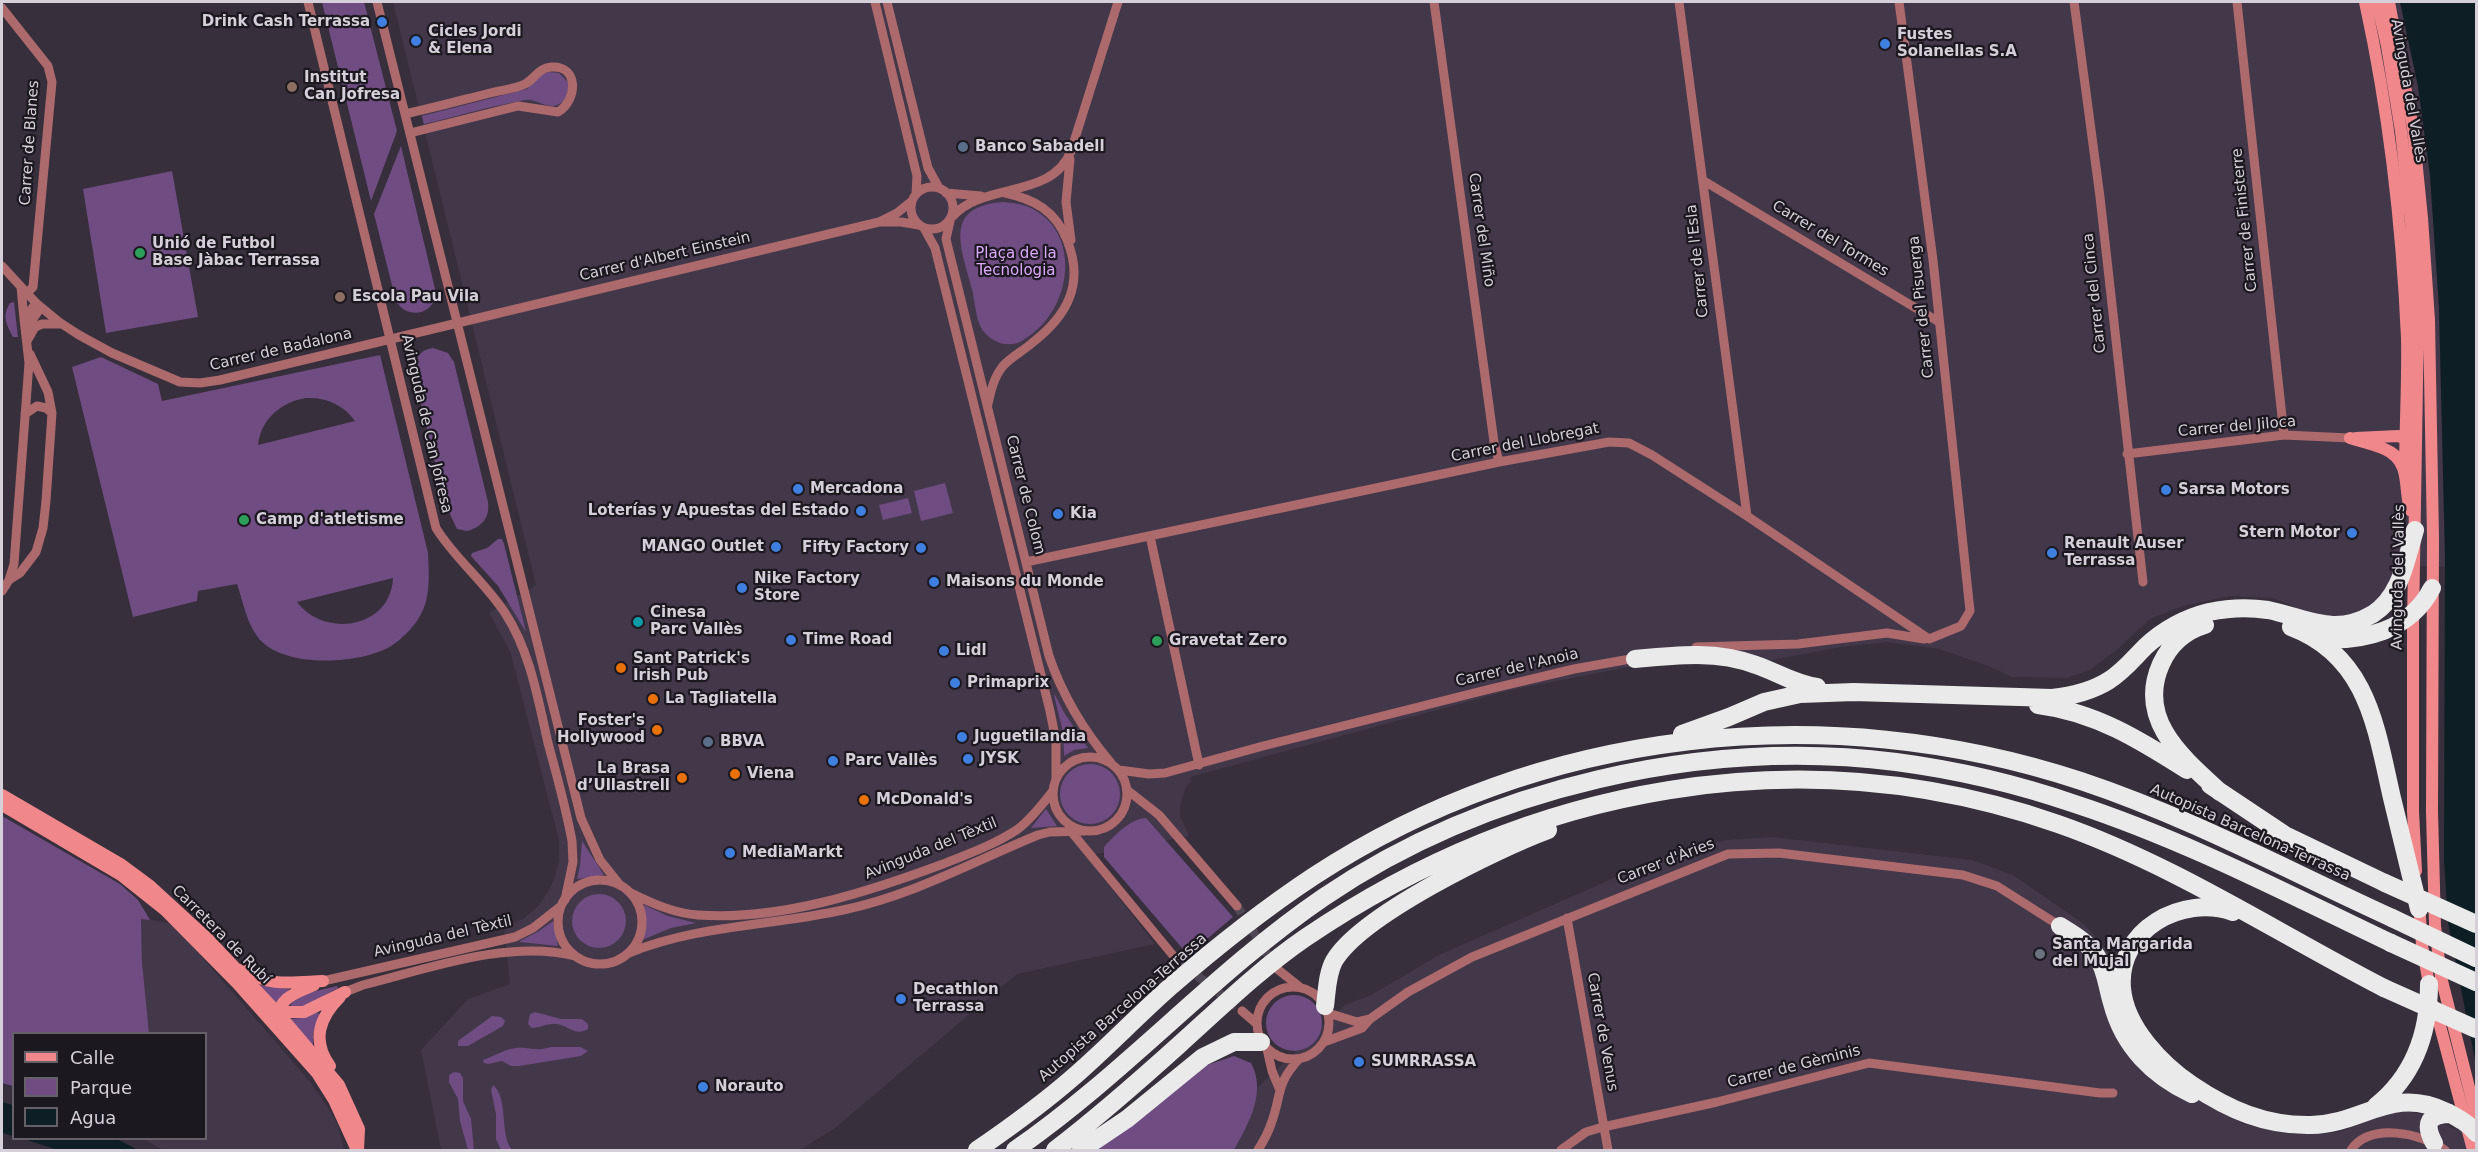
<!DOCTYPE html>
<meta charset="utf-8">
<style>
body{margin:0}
#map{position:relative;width:2478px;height:1152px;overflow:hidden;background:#372f3c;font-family:"DejaVu Sans",sans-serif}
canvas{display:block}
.frame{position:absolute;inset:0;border:3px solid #d4cfd8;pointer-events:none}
.legend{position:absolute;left:12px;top:1032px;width:195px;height:108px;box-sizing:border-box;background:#1c181f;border:2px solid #666169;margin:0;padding:8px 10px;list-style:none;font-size:18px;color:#d4cfd8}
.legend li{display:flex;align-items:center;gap:12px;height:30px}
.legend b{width:30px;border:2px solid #666169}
</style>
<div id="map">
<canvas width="2478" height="1152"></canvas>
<div class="frame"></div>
<ul class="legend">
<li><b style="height:8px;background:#f0888b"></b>Calle</li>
<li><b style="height:16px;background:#6f4c82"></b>Parque</li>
<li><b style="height:16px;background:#0d1f24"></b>Agua</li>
</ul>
</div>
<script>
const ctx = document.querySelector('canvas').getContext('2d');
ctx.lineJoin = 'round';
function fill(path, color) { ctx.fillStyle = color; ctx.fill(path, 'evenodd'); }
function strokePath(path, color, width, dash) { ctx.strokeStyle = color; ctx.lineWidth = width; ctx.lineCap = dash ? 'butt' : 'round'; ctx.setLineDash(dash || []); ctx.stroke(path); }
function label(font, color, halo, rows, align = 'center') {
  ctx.font = font + ' "DejaVu Sans",sans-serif'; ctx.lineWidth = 4.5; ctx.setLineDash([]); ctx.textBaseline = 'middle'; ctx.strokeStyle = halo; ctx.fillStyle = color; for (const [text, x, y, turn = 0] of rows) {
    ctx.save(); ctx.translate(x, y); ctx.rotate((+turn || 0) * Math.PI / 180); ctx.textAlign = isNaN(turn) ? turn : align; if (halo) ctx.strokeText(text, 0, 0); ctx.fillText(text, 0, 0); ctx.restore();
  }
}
fill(new Path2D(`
 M 393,2 L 2400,2 L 2418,86 L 2430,175 L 2439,307 L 2445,567 L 2400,565 L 2389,592 L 2369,608 L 2342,618 L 2314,615 L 2273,598 L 2229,596 L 2183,606 L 2150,619 L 2118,649 L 2090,670 L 2067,678 L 2012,677 L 1991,667 L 1939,649 L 1888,642 L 1841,647 L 1741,666 L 1644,664 L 1511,690 L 1190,777 L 1191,781 L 1185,789 L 1180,807 L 1180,816 L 1189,836 L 1086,856 L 1155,944 L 1017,974 L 835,1128 L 800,1150 L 441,1150 L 421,1050 L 468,999 L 510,984 L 504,926 L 523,919 L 537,907 L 548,892 L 555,877 L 559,860 L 559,840 L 510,651 L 489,613 L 536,585 Z
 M 1772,837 L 1972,860 L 2013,875 L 2084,924 L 2109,952 L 2113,985 L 2180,1084 L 2243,1124 L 2290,1134 L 2339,1132 L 2390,1112 L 2407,1111 L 2426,1115 L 2454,1129 L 2476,1125 L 2476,1150 L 1234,1150 L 1248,1124 L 1258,1087 L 1345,1005 L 1371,995 L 1439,955 L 1657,859 L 1726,840 Z
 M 141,918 L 173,924 L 255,1018 L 311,1083 L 327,1106 L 338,1125 L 344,1150 L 162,1150 L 144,1139 L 206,1138 L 206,1034 L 149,1033 L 142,962 Z`), '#43374a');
fill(new Path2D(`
 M 322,2 L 364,2 L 397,131 L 371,201 Z
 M 549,72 L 559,73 L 568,82 C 569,91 568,101 557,105 C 546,109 536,98 525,100 C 491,106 458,116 424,124 L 422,116 L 527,89 L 543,74 Z
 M 401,146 L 436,293 C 434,315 407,320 396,301 L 374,214 Z
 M 172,171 L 198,317 L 106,333 L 83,189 Z
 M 1004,202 C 1013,203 1023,204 1031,208 C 1081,233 1072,304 1032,334 C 1026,338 1019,344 1012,344 C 1001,345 992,341 984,332 C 976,323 975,302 972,289 C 961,247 942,206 1004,202 Z
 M 14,302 L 18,337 L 13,337 C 6,324 2,316 10,303 Z
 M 433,348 L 448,353 L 454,362 L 488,502 C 490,518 482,527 467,531 L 457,529 L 447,508 L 451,507 L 446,491 L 442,492 L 413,371 C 414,358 420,350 433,348 Z
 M 380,355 L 428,553 C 429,573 431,598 420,616 C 414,627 402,639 391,646 C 360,665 280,669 257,636 C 246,621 243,601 237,584 L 198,591 L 197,601 L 133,617 L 72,367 L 101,357 L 158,384 L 162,401 ZM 306,398 C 326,397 344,405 355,421 L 258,445 C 261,419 281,402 306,398 ZM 393,578 C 391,628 325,639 297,602 Z
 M 945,483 L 953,513 L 921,521 L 914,491 Z
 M 908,498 L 912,513 L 883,520 L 879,505 Z
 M 498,539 L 502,539 L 504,544 L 526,632 L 498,586 L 471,556 L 472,553 L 487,548 Z
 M 1054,695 L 1055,695 L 1065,714 L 1088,748 L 1074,750 L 1064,756 L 1063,732 Z
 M1060 794a30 30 0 1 1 60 0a30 30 0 1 1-60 0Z
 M 1046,809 L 1057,826 L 1031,828 Z
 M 2,816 L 120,884 L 138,900 L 150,920 L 141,919 L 142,962 L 149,1033 L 14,1034 L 13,1086 L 2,1083 Z
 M 1146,818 L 1233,917 L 1188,955 L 1104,857 L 1104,847 C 1115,835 1130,819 1146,818 Z
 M 582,841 L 604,875 L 577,879 L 580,866 Z
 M572 921a27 27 0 1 1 54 0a27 27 0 1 1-54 0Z
 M 644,905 L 668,916 L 696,923 L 671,928 L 642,940 L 646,925 Z
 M 553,921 L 558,946 L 520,942 L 520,941 L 539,931 Z
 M 258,985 L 289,989 L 289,990 L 275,1004 Z
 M 337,986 L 338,988 C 322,996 310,1008 290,1007 L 292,1002 L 308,993 Z
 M1266 1023a28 28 0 1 1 56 0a28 28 0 1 1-56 0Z
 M 317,1012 L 320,1014 L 313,1034 L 313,1046 L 288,1019 L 302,1018 Z
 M 535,1012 L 561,1019 L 582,1019 L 588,1024 L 588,1029 C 576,1037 568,1025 556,1024 C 548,1023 541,1028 532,1028 L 528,1024 L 530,1014 Z
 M 492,1016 L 501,1017 L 505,1021 L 503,1026 L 468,1046 L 458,1046 L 458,1041 Z
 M 551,1047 L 580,1047 L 588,1051 L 581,1056 L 519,1066 L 511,1066 L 502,1061 L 488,1064 L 484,1063 L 483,1060 C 494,1056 505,1049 516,1048 C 531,1047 535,1052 551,1047 Z
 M 1234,1056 L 1251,1063 C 1267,1092 1248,1125 1234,1150 L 1093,1150 L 1207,1065 Z
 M 454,1072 L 460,1073 L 463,1078 L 463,1101 L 471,1119 L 474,1150 L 468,1150 L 460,1121 L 458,1099 L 449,1082 L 449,1075 Z
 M 493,1085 C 509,1098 499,1134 512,1150 L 501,1150 L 496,1139 L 496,1114 L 491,1090 Z`), '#6f4c82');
fill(new Path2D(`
 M 2400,2 L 2476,2 L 2476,1065 L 2448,923 L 2444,860 L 2445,553 L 2439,307 L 2430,175 L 2418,86 Z
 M 2,1102 L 13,1105 L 13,1136 L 2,1133 Z
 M 24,1139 L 117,1139 L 138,1150 L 58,1150 Z`), '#0d1f24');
strokePath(new Path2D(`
 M 1237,906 L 1273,963
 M 1176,959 L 1242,1011`), '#4f4753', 9, [9, 4.5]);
strokePath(new Path2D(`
 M 308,2 L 436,528 C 455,559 485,582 505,613 C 530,651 538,699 548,743 C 557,776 566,808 572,841 L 573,862 L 565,900
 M 377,2 C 445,273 511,546 581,818 L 600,860 L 620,885
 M 875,2 L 917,176 L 916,194
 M 887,2 L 928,168 L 939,188
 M 1434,2 L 1494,442 L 1499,462
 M 1679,2 L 1747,516
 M 2074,2 L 2100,197 L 2143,582
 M 2237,2 L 2284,435
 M 2,8 L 48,66 L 52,82 L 33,287 L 27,293
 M 405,114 C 433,108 462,100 490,93 C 501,90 515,89 525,84 C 535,79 538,68 551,67 C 579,65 578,100 558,112 L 518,106 L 410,133
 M 1070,159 L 1066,202 L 1071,240
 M 1704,181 L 1939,322
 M911 208a21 21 0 1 1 42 0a21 21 0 1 1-42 0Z
 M 946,193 L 981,196
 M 952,217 C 983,181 1052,200 1071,151 L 1118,2
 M 881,221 L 897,213 L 912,201
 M 950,221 L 946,239 L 1049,656 C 1063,697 1083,730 1111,763
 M 924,228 L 935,248 L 1050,711 L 1056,741 L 1056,777
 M 2,266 L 36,303 L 59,322 L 79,335 L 112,353 L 180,382 L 200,383 L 220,380 L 879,222 L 901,222 L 919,225
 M 21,287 L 24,319
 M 31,331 L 33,319 L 41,307
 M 27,341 L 35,327 L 42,324 L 62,324
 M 988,404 C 991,390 994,377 1003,366 C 1011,357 1023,351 1032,343 C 1067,316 1085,284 1067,240 C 1056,211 1034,199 1005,193
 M 25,414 L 37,406 L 46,408 L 52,413
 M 2127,454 L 2284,435 L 2350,438
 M 1150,536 L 1199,765
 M 1026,562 L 1499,462 L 1609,442 L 1629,443 L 1652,455 L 1747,516 L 1929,639 L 1961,626 L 1970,611 L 1933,260 L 1899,2
 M 9,580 L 20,573 L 36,552 L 43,528 L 46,501 L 52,413 L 48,392 L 30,354
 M 2,591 L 9,580 L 14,564 L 29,363 L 24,319 L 36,303
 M 1696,647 L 1798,644 L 1887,633 L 1924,639
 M1053 794a37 37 0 1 1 74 0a37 37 0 1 1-74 0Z
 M 1119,770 L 1149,774 L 1165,773 L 1263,746 L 1490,689 L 1574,669 L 1636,658
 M 1127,790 L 1159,815 L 1237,906
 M 1069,829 L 1176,959
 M558 922a42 42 0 1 1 84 0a42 42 0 1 1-84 0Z
 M 629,892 C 651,903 673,913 698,915 C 779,921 868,892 943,864 C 968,854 996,844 1018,829 C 1031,819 1042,805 1052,792
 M 1567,918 L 1608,1150
 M 629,953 C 697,925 771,926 843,910 C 914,895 972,862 1038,835 L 1050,832 L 1085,831
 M 1276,968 L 1301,988
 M 323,981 L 515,937 L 533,928 L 561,906
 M1257 1023a36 36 0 1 1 72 0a36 36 0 1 1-72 0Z
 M 345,992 L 363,985 C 427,969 509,939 575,956
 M 1242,1011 L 1257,1024
 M 1328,1013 L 1357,1022 L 1370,1019
 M 1324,1042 L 1362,1028 L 1370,1019 L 1408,992 L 1472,957 L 1728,854 L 1779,853 L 1963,875 L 1997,886 L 2060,926
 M 1267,1049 L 1272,1071 L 1279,1088
 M 1258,1150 C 1263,1142 1268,1133 1271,1124 C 1282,1095 1275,1085 1299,1059
 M 1561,1150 L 1586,1132 L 1603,1127 L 1717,1102 L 1869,1063 L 2100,1093 L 2113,1093
 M 2351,1150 C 2370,1122 2422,1133 2445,1150`), '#ac6a6c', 9);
strokePath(new Path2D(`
 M 2365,2 C 2389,112 2402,224 2407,338 C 2408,383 2405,429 2405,475
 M 2377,2 L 2387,46 L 2401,131 L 2411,221 L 2418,322 L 2413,624 L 2413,811 L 2416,871
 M 2389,2 L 2413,128 L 2422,218 L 2429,320 L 2433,537 L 2432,811 L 2435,926 L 2441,977 L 2476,1115
 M 2350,438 C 2374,446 2401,447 2405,476 C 2407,487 2407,498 2410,510
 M 2356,438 L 2398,436 L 2413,441
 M 2,795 L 122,865 L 149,885 L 209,940 L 278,1013 L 339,1085 L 359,1129 L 358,1150
 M 2,805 L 121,875 L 165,910 L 237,983 L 317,1073 L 334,1100 L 356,1148
 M 2419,903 L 2422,945 L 2430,990
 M 244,969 C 266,988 296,982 323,981
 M 2435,1007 L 2473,1150
 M 273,1012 L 304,1012 L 345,992
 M 279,1020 C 276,998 298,992 314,985
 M 330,1066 C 311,1040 320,1017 340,997`), '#f0888b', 12);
strokePath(new Path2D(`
 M 2205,625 C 2185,631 2170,644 2161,664 C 2136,720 2183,758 2220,792
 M 2291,627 C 2368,656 2376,728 2392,798 C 2401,835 2410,872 2419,909
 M 2318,639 C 2363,642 2410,631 2432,588
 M 1635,659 C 1675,655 1717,650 1756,665 C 1777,672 1794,684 1817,687
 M 2038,705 C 2095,712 2140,740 2187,770
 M 1682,734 L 1729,717 L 1764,702 L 1800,694 L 1854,692 L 2052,698 C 2072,696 2090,692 2108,681 C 2123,672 2133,659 2145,647 C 2162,631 2185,618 2209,612 C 2228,608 2248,607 2268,610 C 2307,618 2334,637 2373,614 C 2401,596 2406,559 2415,530
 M 2210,785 L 2285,835 L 2385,883
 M 2233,912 C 2182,894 2117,930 2122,988 C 2125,1027 2162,1065 2192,1085 C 2229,1110 2266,1126 2311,1125 C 2364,1124 2391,1085 2447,1112 C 2458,1118 2468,1123 2476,1133
 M 2060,926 C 2073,934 2087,942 2096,955 C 2106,969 2107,987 2112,1003 C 2123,1046 2153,1076 2192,1094
 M 1325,1006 C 1327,991 1327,974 1334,961 C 1361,915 1497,849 1548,830
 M 2376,1106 C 2415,1075 2429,1032 2429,984
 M 2434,1143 C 2423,1123 2429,1114 2451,1114
 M 977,1150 C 1009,1128 1041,1105 1071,1079 C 1105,1050 1136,1017 1170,987 C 1215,948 1264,909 1314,876 C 1539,728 1827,697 2081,781 C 2189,817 2289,871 2392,918
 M 1015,1150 C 1125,1074 1214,972 1324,897 C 1486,787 1703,738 1896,762 C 1957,770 2017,784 2075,804 C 2185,840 2288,894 2391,943
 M 1055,1150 C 1098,1117 1139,1081 1180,1044 C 1220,1008 1260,969 1305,938 C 1529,786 1799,734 2058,824 C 2173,864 2277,933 2384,988
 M 1081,1150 L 1127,1119 L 1203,1057 L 1234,1042 L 1261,1042`), '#eaeaea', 18);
strokePath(new Path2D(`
 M 2385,883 L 2476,924
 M 2392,918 L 2476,958
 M 2391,943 L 2476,982
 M 2384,988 L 2476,1029`), '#eaeaea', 18);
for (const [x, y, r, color] of [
 [382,22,6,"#3f7fe0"],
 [416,41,6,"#3f7fe0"],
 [1885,44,6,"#3f7fe0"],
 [292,87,6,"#8d6e63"],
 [963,147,6,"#5c6f8a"],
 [140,253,6,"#2e9e5b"],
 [340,297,6,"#8d6e63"],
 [798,489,6,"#3f7fe0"],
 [2166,490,6,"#3f7fe0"],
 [861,511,6,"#3f7fe0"],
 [1058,514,6,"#3f7fe0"],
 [244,520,6,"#2e9e5b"],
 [2352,533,6,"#3f7fe0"],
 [776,547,6,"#3f7fe0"],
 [921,548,6,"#3f7fe0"],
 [2052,553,6,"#3f7fe0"],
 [934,582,6,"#3f7fe0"],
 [742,588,6,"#3f7fe0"],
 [638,622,6,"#0f9aa8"],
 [791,640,6,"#3f7fe0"],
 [1157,641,6,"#2e9e5b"],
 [944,651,6,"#3f7fe0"],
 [621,668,6,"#e8710a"],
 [955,683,6,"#3f7fe0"],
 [653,699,6,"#e8710a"],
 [657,730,6,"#e8710a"],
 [962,737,6,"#3f7fe0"],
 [708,742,6,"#5c6f8a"],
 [968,759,6,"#3f7fe0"],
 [833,761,6,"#3f7fe0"],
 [735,774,6,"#e8710a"],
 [682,778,6,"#e8710a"],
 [864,800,6,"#e8710a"],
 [730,853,6,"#3f7fe0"],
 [2040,954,6,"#6b7280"],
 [901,999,6,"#3f7fe0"],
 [1359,1062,6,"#3f7fe0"],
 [703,1087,6,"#3f7fe0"]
]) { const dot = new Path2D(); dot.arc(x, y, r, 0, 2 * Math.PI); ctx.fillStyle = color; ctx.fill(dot); strokePath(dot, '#1c181f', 2); }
label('bold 15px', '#d4cfd8', '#1c181f', [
 ["Drink Cash Terrassa",370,22,"right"],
 ["Cicles Jordi",428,32],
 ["& Elena",428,49],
 ["Fustes",1897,35],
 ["Solanellas S.A",1897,52],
 ["Institut",304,78],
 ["Can Jofresa",304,95],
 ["Banco Sabadell",975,147],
 ["Unió de Futbol",152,244],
 ["Base Jàbac Terrassa",152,261],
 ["Escola Pau Vila",352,297],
 ["Mercadona",810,489],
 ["Sarsa Motors",2178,490],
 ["Loterías y Apuestas del Estado",849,511,"right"],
 ["Kia",1070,514],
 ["Camp d'atletisme",256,520],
 ["Stern Motor",2340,533,"right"],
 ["Renault Auser",2064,544],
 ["Terrassa",2064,561],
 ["MANGO Outlet",764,547,"right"],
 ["Fifty Factory",909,548,"right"],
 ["Nike Factory",754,579],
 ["Store",754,596],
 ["Maisons du Monde",946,582],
 ["Cinesa",650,613],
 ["Parc Vallès",650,630],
 ["Time Road",803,640],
 ["Gravetat Zero",1169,641],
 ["Lidl",956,651],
 ["Sant Patrick's",633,659],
 ["Irish Pub",633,676],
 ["Primaprix",967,683],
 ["La Tagliatella",665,699],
 ["Foster's",645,721,"right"],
 ["Hollywood",645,738,"right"],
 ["Juguetilandia",974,737],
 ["BBVA",720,742],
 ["JYSK",980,759],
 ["Parc Vallès",845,761],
 ["La Brasa",670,769,"right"],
 ["d’Ullastrell",670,786,"right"],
 ["Viena",747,774],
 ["McDonald's",876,800],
 ["MediaMarkt",742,853],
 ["Santa Margarida",2052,945],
 ["del Mujal",2052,962],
 ["Decathlon",913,990],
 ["Terrassa",913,1007],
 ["SUMRRASSA",1371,1062],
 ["Norauto",715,1087]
], 'left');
label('15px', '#d4cfd8', '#1c181f', [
 ["Avinguda del Vallès",2408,91,80],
 ["Carrer de Blanes",30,143,-86],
 ["Carrer de Finisterre",2245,220,-96],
 ["Carrer del Miño",1481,230,82],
 ["Carrer del Tormes",1830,239,31],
 ["Carrer d'Albert Einstein",665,257,-13],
 ["Carrer de l'Esla",1698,261,-96],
 ["Carrer del Cinca",2095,293,-96],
 ["Carrer del Pisuerga",1922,307,-96],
 ["Carrer de Badalona",281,350,-13],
 ["Avinguda de Can Jofresa",426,424,77],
 ["Carrer del Jiloca",2237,427,-5],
 ["Carrer del Llobregat",1525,443,-11],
 ["Carrer de Colom",1025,495,76],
 ["Avinguda del Vallès",2399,577,-89],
 ["Carrer de l'Anoia",1517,668,-13],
 ["Autopista Barcelona-Terrassa",2250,833,24],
 ["Avinguda del Tèxtil",931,849,-22],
 ["Carrer d'Àries",1666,862,-21],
 ["Carretera de Rubí",221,935,45],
 ["Avinguda del Tèxtil",443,937,-13],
 ["Autopista Barcelona-Terrassa",1123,1008,-41],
 ["Carrer de Venus",1602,1032,80],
 ["Carrer de Gèminis",1794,1067,-14]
]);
label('15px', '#dda9fc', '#1c181f', [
 ["Plaça de la",1016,254],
 ["Tecnologia",1016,271]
]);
</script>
